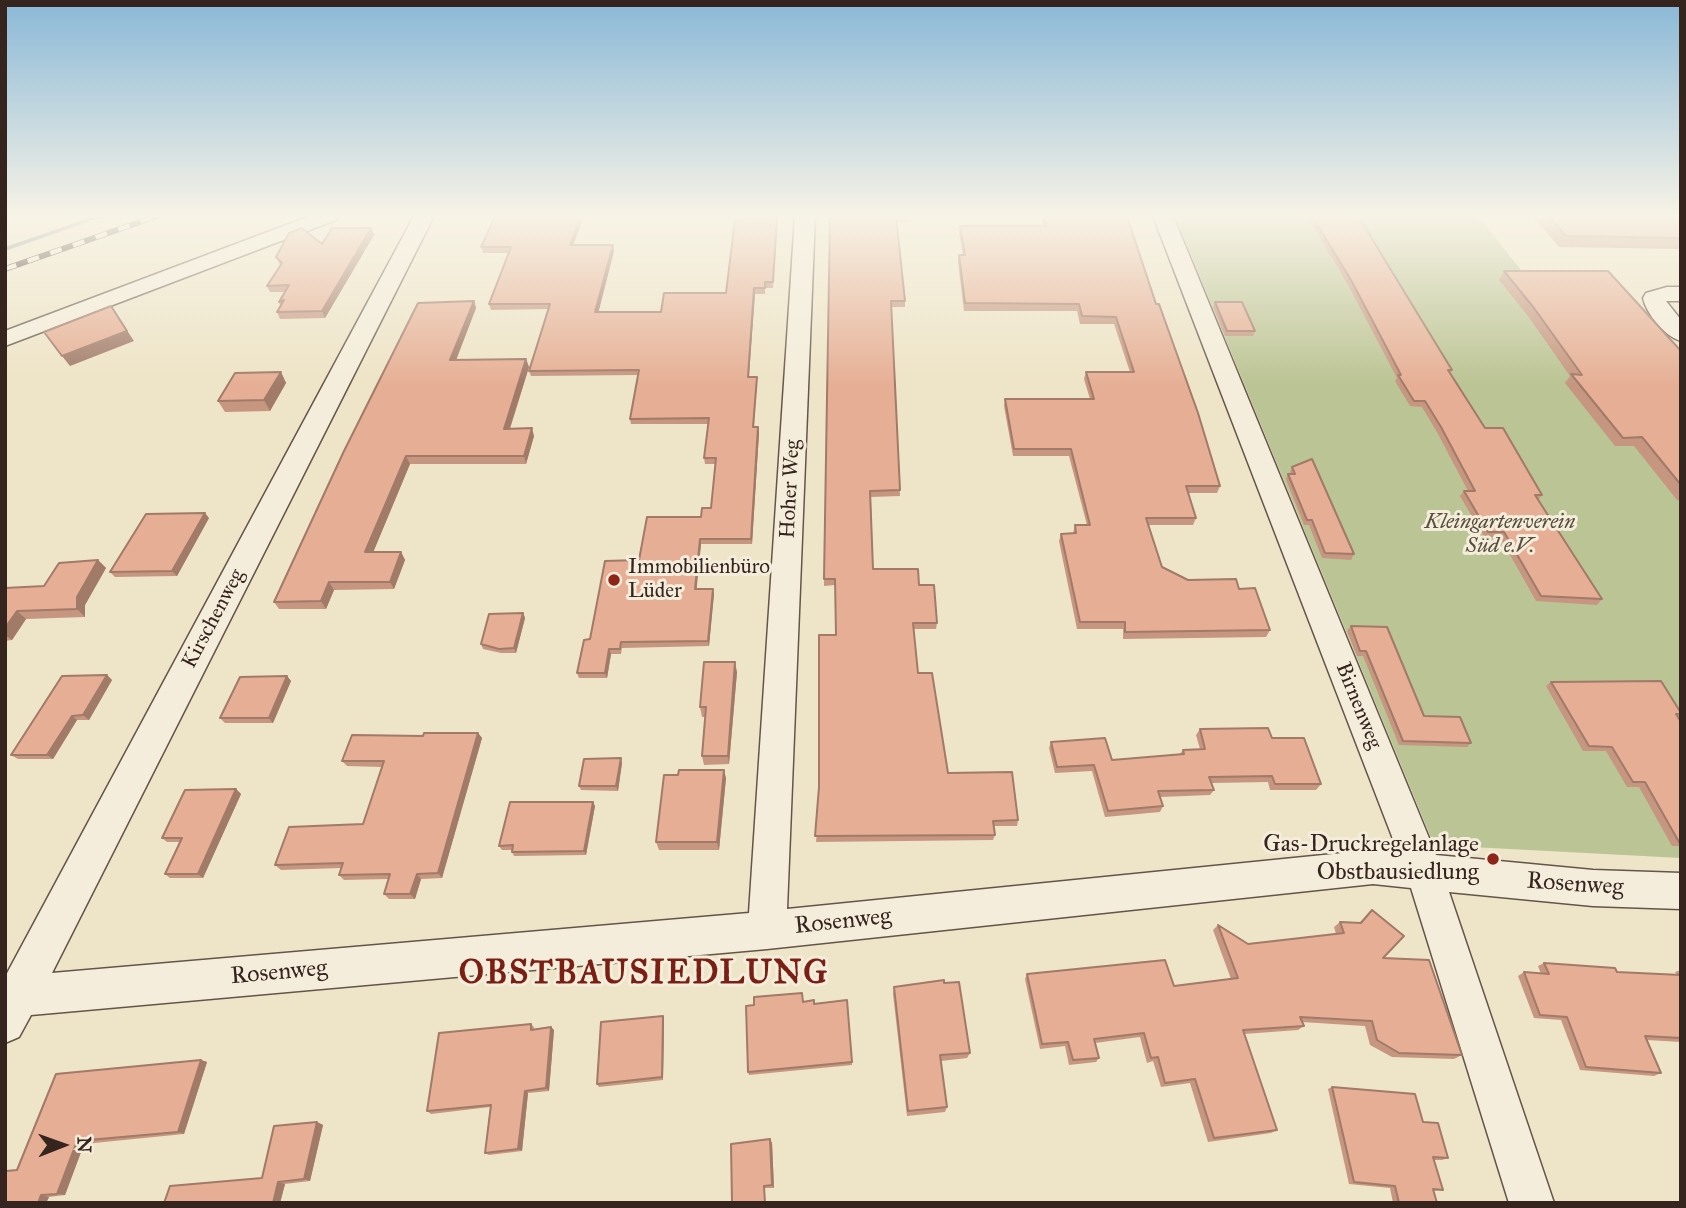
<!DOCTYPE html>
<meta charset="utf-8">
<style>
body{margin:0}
#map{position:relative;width:1686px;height:1208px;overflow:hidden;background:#eee4c7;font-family:"IM FELL Great Primer",serif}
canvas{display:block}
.frame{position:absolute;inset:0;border:7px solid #36251f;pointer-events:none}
.north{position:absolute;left:28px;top:1110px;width:70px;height:70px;-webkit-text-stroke:5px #f4eddb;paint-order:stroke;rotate:89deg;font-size:19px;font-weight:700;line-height:28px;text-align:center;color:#36251f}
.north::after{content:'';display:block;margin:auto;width:24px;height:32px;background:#36251f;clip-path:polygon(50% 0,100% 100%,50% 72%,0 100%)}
</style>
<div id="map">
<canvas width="1686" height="1208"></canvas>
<div class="frame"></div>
<div class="north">N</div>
</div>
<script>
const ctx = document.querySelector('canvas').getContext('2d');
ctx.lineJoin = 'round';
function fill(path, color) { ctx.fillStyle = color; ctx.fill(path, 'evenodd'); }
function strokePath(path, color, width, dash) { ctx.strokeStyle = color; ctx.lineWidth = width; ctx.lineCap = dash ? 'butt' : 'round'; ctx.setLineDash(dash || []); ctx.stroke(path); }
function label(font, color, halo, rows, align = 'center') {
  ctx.font = font + ' "IM FELL Great Primer",serif'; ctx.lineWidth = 6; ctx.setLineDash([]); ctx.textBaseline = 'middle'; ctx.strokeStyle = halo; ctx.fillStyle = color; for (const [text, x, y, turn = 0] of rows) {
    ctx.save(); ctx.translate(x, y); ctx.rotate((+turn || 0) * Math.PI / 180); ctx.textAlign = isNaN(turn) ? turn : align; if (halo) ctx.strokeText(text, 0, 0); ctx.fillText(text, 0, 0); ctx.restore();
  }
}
fill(new Path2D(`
 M 1175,216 L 1478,216 L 1681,471 L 1681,858 L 1434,845 Z`), '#bbc494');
fill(new Path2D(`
 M 95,216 L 105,216 L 5,251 L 5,247 Z`), '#73807e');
const minor = new Path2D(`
 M 310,216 L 339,216 L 336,220 L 5,346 L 5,331 Z
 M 414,216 L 434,216 L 52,973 L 749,913 L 795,216 L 815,216 L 787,909 L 1373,850 L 1398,852 L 1153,216 L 1173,216 L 1436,855 L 1593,870 L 1681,873 L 1681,909 L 1593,906 L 1449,892 L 1554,1203 L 1509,1203 L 1411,888 L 1373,884 L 767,949 L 31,1015 L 19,1037 L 5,1043 L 5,977 Z
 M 1667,287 L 1681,287 L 1681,301 L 1666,301 L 1681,320 L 1681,341 C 1665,337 1646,313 1643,298 L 1646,293 Z`);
strokePath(minor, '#645549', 3);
fill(minor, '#f4eddb');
const rail = new Path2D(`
 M 5,269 L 157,216`);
strokePath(rail, '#36251f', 6);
strokePath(rail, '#f4eddb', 4.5, [12]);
fill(new Path2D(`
 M 495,216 L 584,216 L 573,245 L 614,251 L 598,312 L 661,312 L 726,293 L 777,224 L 773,288 L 765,288 L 765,294 L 755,294 L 749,377 L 757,377 L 754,427 L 758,427 L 759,433 L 752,544 L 701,544 L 696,589 L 714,594 L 709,646 L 622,648 L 621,654 L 611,654 L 607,678 L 579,678 L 577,673 L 590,639 L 639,560 L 701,517 L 711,508 L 715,464 L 705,464 L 704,458 L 708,424 L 631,424 L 630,419 L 638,375 L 531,376 L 529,371 L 548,309 L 491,310 L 489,304 L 509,253 L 483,253 L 481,247 Z
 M 830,216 L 909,216 L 908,222 L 897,222 L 905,301 L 905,307 L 891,307 L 900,496 L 871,497 L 873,569 L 919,585 L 937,623 L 936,629 L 914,629 L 918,673 L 948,773 L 1018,820 L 1017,826 L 994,826 L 995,835 L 993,840 L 816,842 L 836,635 L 835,585 L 824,586 Z
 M 1041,216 L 1127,216 L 1156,304 L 1220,486 L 1217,493 L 1188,493 L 1196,518 L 1193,525 L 1149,525 L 1162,567 L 1188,580 L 1239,589 L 1270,630 L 1266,637 L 1123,639 L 1123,629 L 1077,629 L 1059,541 L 1061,534 L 1073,533 L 1075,525 L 1087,525 L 1069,456 L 1013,456 L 1004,406 L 1005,399 L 1090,399 L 1084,379 L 1086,372 L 1130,372 L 1114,324 L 1080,324 L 1077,311 L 964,311 L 958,262 L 959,255 L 963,255 L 959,233 L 960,226 L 1043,226 Z
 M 1307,216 L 1358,216 L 1452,370 L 1450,374 L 1485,428 L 1542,495 L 1538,500 L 1602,599 L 1597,605 L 1536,601 L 1500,537 L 1484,537 L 1460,496 L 1464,491 L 1468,491 L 1437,432 L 1422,407 L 1410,406 L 1395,381 L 1397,378 L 1348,285 Z
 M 1537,216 L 1681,216 L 1681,249 L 1559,247 L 1535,219 Z
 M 371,228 L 374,235 L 325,318 L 280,319 L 277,312 L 280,305 L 279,302 L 285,292 L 270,292 L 267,286 L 280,265 L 276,257 L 322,244 Z
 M 1504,271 L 1681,351 L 1681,500 L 1677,500 L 1634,446 L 1615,446 L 1565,383 L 1570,376 L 1528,316 L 1499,280 Z
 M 474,301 L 476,308 L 456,360 L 526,359 L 529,367 L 510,429 L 534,436 L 526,464 L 410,464 L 373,552 L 401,552 L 405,560 L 394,589 L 334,590 L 326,609 L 279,609 L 274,602 Z
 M 1215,302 L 1255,331 L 1253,336 L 1225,336 L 1213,307 Z
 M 281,372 L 286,383 L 270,411 L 225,412 L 218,401 Z
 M 1292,467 L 1354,554 L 1351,560 L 1322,558 L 1309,525 L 1304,525 L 1286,479 L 1288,474 L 1290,474 L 1290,472 Z
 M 209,518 L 177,576 L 115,577 L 110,572 Z
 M 98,560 L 106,568 L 85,605 L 85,617 L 26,619 L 12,640 L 5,641 L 5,588 L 44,586 Z
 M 523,613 L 525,618 L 516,653 L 501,653 L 483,649 L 481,644 Z
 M 1351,626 L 1424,716 L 1471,743 L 1467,747 L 1399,745 L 1363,656 L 1357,656 L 1347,631 Z
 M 737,672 L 729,764 L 704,765 L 702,756 L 705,717 L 702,717 L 700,707 Z
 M 107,675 L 112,680 L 89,720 L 77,720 L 53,759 L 18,759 L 11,755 Z
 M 287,676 L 291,681 L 273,723 L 225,723 L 220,718 Z
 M 1551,682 L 1681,713 L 1681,715 L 1678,717 L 1681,722 L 1681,846 L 1672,846 L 1639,787 L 1627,787 L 1606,751 L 1583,751 L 1546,686 Z
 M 1200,729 L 1272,738 L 1321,784 L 1316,790 L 1270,790 L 1268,782 L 1211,783 L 1214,790 L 1210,795 L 1160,797 L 1163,806 L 1160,812 L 1105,817 L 1092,771 L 1055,773 L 1049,748 L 1051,742 L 1112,760 L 1180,754 L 1183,750 L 1200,749 L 1196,735 Z
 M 478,733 L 482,738 L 442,878 L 421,879 L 415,899 L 389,899 L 384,894 L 388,879 L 344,880 L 339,875 L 341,868 L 281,870 L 275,865 L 363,824 L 382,767 L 347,766 L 342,761 L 423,736 Z
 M 622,763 L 618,791 L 581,790 L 579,786 Z
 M 726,778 L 719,850 L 659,850 L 656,842 Z
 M 236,789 L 241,794 L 203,878 L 170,878 L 165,874 L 180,842 L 167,842 L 162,838 Z
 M 595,806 L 586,855 L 514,856 L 512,852 L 512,850 L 502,850 L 499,846 Z
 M 1372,910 L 1383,958 L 1462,1055 L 1454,1059 L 1392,1057 L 1370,1045 L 1365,1026 L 1302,1022 L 1304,1026 L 1298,1030 L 1244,1034 L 1277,1130 L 1271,1133 L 1208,1142 L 1190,1083 L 1161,1087 L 1153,1061 L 1147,1063 L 1140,1037 L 1095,1043 L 1099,1058 L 1096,1062 L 1069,1065 L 1065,1046 L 1040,1049 L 1025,979 L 1027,974 L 1174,986 L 1231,979 L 1213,930 L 1218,925 L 1248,944 L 1336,934 L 1334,927 L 1340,922 L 1359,923 Z
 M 1544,963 L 1617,972 L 1677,975 L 1675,972 L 1681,970 L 1681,1042 L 1647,1040 L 1661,1073 L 1654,1076 L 1580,1070 L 1561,1020 L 1534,1018 L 1518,976 L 1524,972 L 1541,974 L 1538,966 Z
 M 944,983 L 970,1053 L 967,1058 L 941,1061 L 947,1107 L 945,1112 L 907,1116 L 893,994 L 894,987 Z
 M 847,1000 L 852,1065 L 749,1075 L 748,1072 L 803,1002 L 814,1004 Z
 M 664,1019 L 663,1080 L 599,1087 L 597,1084 Z
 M 531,1024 L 534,1027 L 534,1029 L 551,1027 L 554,1030 L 549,1091 L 528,1093 L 522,1151 L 489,1155 L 485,1153 L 490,1107 L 431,1114 L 427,1111 Z
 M 201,1060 L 207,1062 L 184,1134 L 84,1144 L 65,1195 L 49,1197 L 46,1203 L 5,1203 L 17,1170 Z
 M 1332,1087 L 1423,1122 L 1448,1158 L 1442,1160 L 1434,1160 L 1443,1190 L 1433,1191 L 1437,1203 L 1393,1203 L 1390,1188 L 1349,1184 L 1328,1089 Z
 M 317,1122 L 323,1125 L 310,1181 L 285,1184 L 280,1203 L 164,1203 L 262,1178 Z
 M 772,1143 L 774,1188 L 765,1188 L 732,1203 Z`), '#c69680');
fill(new Path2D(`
 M 581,216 L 584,216 L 571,251 L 570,245 Z
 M 371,228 L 374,235 L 325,318 L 322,311 Z
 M 613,245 L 614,251 L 597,318 L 595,312 Z
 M 754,288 L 755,294 L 748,382 L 748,377 Z
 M 474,301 L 476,308 L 453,368 L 450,360 Z
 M 111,306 L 134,341 L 70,366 L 62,356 Z
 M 526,359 L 529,367 L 507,437 L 504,429 Z
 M 281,372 L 286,383 L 270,411 L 264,400 Z
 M 758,427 L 759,433 L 752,544 L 751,539 Z
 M 532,428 L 534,436 L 526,464 L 524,456 Z
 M 406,456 L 410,464 L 370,560 L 365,552 Z
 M 205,513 L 209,518 L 177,576 L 172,571 Z
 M 700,539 L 701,544 L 696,595 L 695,589 Z
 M 401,552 L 405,560 L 394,589 L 390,582 Z
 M 98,560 L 106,568 L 85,605 L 85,617 L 77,609 L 77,597 Z
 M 329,582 L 334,590 L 326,609 L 321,601 Z
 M 713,589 L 714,594 L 709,646 L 708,641 Z
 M 17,611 L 26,619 L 12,640 L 5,635 L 5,628 Z
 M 523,613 L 525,618 L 516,653 L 514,648 Z
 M 609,649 L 611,654 L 607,678 L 605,673 Z
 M 735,662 L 737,672 L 729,764 L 728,756 Z
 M 107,675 L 112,680 L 89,720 L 83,715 Z
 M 287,676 L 291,681 L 273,723 L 269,718 Z
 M 72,716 L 77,720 L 53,759 L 47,755 Z
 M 478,733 L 482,738 L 442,878 L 438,873 Z
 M 621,758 L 622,763 L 618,791 L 616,786 Z
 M 724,770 L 726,778 L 719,850 L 717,842 Z
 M 236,789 L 241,794 L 203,878 L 198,874 Z
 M 593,802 L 595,806 L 586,855 L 584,851 Z
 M 417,874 L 421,879 L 415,899 L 410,894 Z
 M 663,1016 L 664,1019 L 663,1080 L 662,1077 Z
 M 551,1027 L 554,1030 L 549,1091 L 546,1088 Z
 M 201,1060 L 207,1062 L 184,1134 L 178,1132 Z
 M 525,1091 L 528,1093 L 522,1151 L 518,1149 Z
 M 317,1122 L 323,1125 L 310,1181 L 304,1179 Z
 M 770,1139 L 772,1143 L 774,1188 L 772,1185 Z
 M 77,1141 L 84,1144 L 65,1195 L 57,1194 Z
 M 278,1182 L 285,1184 L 280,1203 L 273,1203 Z
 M 41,1195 L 49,1197 L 46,1203 L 38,1203 Z`), '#a17a68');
const building = new Path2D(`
 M 495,216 L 581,216 L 570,245 L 613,245 L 595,312 L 661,312 L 664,293 L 726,293 L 735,219 L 777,218 L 773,282 L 765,282 L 765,288 L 754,288 L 748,377 L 757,377 L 753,427 L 758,427 L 751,539 L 700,539 L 695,589 L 713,589 L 708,641 L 621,642 L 620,649 L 609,649 L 605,673 L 577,673 L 584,640 L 590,639 L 605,561 L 639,560 L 647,517 L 701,517 L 702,508 L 711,508 L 716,458 L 704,458 L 709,418 L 630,419 L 639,370 L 529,371 L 550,304 L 489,304 L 511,247 L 481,247 Z
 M 830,216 L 896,216 L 905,301 L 891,301 L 900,490 L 870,491 L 873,569 L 918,569 L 919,585 L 934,585 L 937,623 L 913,623 L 918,673 L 932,673 L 948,773 L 1012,772 L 1018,820 L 993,821 L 995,835 L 815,836 L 819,787 L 819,635 L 836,635 L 835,579 L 824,579 Z
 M 1044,216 L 1127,216 L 1156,304 L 1159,304 L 1198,413 L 1220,486 L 1186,486 L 1196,518 L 1146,518 L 1162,567 L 1188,580 L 1236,579 L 1239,589 L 1255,588 L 1270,630 L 1125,632 L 1125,622 L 1080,622 L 1061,534 L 1076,533 L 1075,525 L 1090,525 L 1071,449 L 1014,449 L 1005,399 L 1094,399 L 1086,372 L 1134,372 L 1116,317 L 1082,316 L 1079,304 L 965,303 L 959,255 L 965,255 L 960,226 L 1046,226 Z
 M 1312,216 L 1358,216 L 1452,370 L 1448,370 L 1485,428 L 1503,428 L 1542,495 L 1535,495 L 1602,599 L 1541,596 L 1504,532 L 1488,532 L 1464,491 L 1475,491 L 1441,427 L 1425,401 L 1414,401 L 1398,375 L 1401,375 L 1351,280 Z
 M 1548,216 L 1681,216 L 1681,238 L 1566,236 Z
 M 302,228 L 322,244 L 332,228 L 371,228 L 322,311 L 277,312 L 284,300 L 279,302 L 289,285 L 267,286 L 282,263 L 276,257 L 289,233 Z
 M 1504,271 L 1608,271 L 1681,351 L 1681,485 L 1642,437 L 1623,438 L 1571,374 L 1582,375 L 1534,308 Z
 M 474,301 L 450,360 L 526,359 L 504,429 L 532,428 L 524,456 L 406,456 L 365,552 L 401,552 L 390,582 L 329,582 L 321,601 L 274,602 L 344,451 L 418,303 Z
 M 1215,302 L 1242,302 L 1255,331 L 1227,331 Z
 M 111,306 L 127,331 L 62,356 L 44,332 Z
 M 281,372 L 264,400 L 218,401 L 235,373 Z
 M 1312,459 L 1354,554 L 1325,553 L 1312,520 L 1307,520 L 1288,474 L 1295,474 L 1292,467 Z
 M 205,513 L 172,571 L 110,572 L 146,514 Z
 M 98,560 L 77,597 L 77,609 L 17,611 L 5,628 L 5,588 L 44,586 L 59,563 Z
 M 523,613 L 514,648 L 499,649 L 481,644 L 489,614 Z
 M 1351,626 L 1387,627 L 1424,716 L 1460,717 L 1471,743 L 1403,741 L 1366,651 L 1360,651 Z
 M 704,662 L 735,662 L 728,756 L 702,756 L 706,707 L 700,707 Z
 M 107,675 L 83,715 L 72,716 L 47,755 L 11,755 L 62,676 Z
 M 287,676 L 269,718 L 220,718 L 240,677 Z
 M 1661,681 L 1681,713 L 1681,714 L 1676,714 L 1681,722 L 1681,842 L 1679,842 L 1645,782 L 1633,782 L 1612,747 L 1589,746 L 1551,682 Z
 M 1268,728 L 1272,738 L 1304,738 L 1321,784 L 1275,784 L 1272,776 L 1209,777 L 1214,790 L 1158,791 L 1163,806 L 1108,811 L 1094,765 L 1057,767 L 1051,742 L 1105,738 L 1112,760 L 1184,754 L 1183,750 L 1205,749 L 1200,729 Z
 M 424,733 L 478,733 L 438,873 L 417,874 L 410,894 L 384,894 L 390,874 L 339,875 L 343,863 L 275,865 L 289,827 L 363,824 L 384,761 L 342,761 L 352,735 L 423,736 Z
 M 621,758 L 616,786 L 579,786 L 584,759 Z
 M 679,770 L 724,770 L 717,842 L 656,842 L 664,775 L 678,775 Z
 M 236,789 L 198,874 L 165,874 L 182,838 L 162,838 L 185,790 Z
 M 510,802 L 593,802 L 584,851 L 512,852 L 513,845 L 499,846 Z
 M 1372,910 L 1404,936 L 1383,958 L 1429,960 L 1462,1055 L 1399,1053 L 1377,1040 L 1372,1021 L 1300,1017 L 1304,1026 L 1243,1030 L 1277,1130 L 1214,1138 L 1195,1079 L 1165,1083 L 1158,1057 L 1151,1058 L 1144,1033 L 1094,1039 L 1099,1058 L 1073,1060 L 1068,1042 L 1042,1044 L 1027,974 L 1165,960 L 1174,986 L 1238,978 L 1218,925 L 1248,944 L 1344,933 L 1340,922 L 1361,923 Z
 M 1544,963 L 1615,968 L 1617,972 L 1681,975 L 1681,1038 L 1645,1036 L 1661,1073 L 1586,1067 L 1567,1017 L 1540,1015 L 1524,972 L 1549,974 Z
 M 944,980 L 944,983 L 959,982 L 970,1053 L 940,1055 L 947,1107 L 908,1111 L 894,987 Z
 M 802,993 L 803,1002 L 814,1000 L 814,1004 L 847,1000 L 852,1062 L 748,1072 L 746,1006 L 754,1005 L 754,997 Z
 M 663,1016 L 662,1077 L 597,1084 L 601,1022 Z
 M 531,1024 L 531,1030 L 551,1027 L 546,1088 L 525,1091 L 518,1149 L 485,1153 L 491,1105 L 427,1111 L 439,1033 Z
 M 201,1060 L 178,1132 L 77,1141 L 57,1194 L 41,1195 L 38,1203 L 5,1203 L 5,1173 L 6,1171 L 17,1170 L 56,1074 Z
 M 1332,1087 L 1415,1094 L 1423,1122 L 1438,1123 L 1448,1158 L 1433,1157 L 1443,1190 L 1433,1189 L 1437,1203 L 1399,1203 L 1395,1186 L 1354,1182 Z
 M 317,1122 L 304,1179 L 278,1182 L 273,1203 L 164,1203 L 170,1186 L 262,1178 L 274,1126 Z
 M 770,1139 L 772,1185 L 764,1186 L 765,1203 L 732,1203 L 731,1144 Z`);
fill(building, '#e6af95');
strokePath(building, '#a17a68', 2);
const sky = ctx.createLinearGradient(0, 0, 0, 385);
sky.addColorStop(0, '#89b8d7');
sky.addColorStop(0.56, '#f7f3e6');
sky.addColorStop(1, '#f7f3e600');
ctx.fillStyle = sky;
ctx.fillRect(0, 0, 1686, 385);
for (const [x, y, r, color] of [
 [614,580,7,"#8f2418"],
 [1493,859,7,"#8f2418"]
]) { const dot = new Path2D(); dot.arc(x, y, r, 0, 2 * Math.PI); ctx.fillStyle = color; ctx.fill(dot); strokePath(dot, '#f4eddb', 2.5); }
label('21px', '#36251f', '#f4eddb', [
 ["Hoher Weg",791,489,-87],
 ["Kirschenweg",214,619,-62],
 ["Birnenweg",1358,706,68]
]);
label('italic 21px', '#574d3c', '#f4eddb', [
 ["Kleingartenverein",1500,523],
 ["Süd e.V.",1500,547]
]);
label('21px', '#36251f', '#f4eddb', [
 ["Immobilienbüro",628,568],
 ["Lüder",628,592]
], 'left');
label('24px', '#36251f', '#f4eddb', [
 ["Gas-Druckregelanlage",1479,845],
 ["Obstbausiedlung",1479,873]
], 'right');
label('24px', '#36251f', '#f4eddb', [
 ["Rosenweg",1575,885,4],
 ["Rosenweg",843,922,-6],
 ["Rosenweg",279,973,-5]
]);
ctx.letterSpacing = '2px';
label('bold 33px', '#7a1f14', '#f4eddb', [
 ["OBSTBAUSIEDLUNG",644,975]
]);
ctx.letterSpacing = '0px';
</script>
